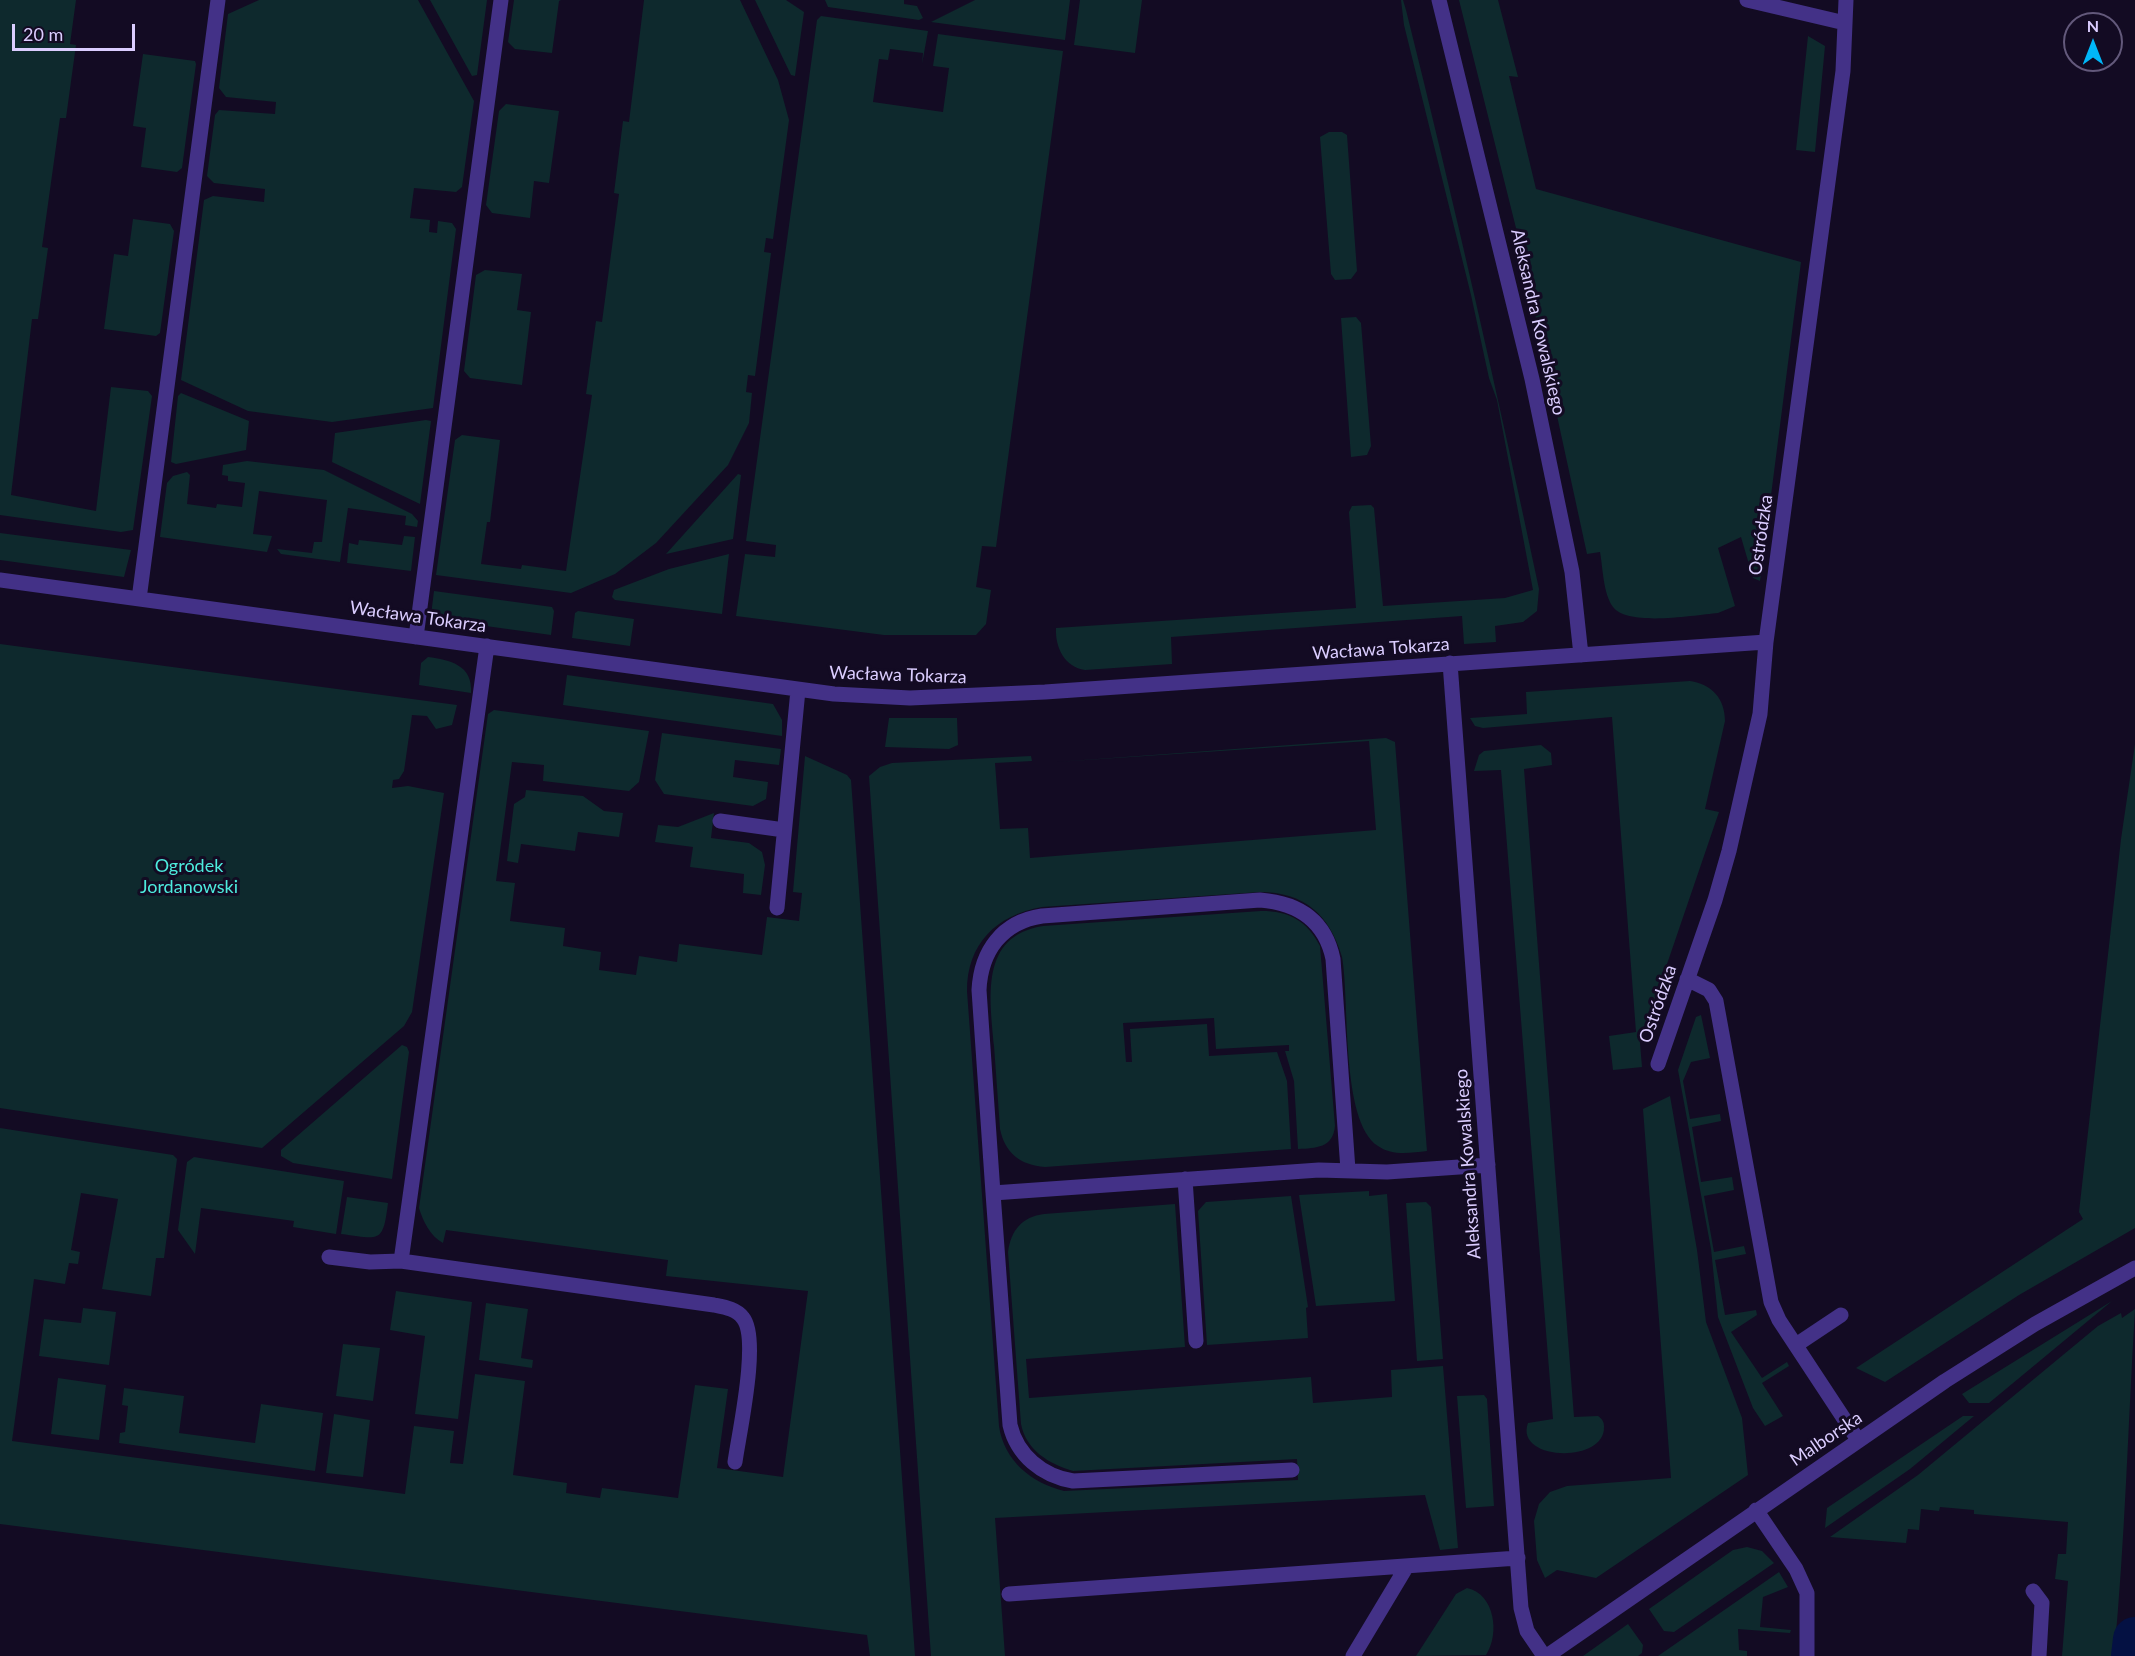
<!DOCTYPE html>
<meta charset="utf-8">
<style>
body{margin:0}
#map{position:relative;width:2135px;height:1656px;overflow:hidden;background:#130b23;font-family:Lato,sans-serif}
canvas{display:block}
.north{position:absolute;left:2063px;top:12px;width:60px;height:60px;box-sizing:border-box;background:#130b23;border:2px solid #63597b;border-radius:50%;rotate:0deg;font-size:16px;font-weight:700;line-height:24px;text-align:center;color:#dbcdff}
.north::after{content:'';display:block;margin:auto;width:21px;height:27px;background:#00b7f8;clip-path:polygon(50% 0,100% 100%,50% 72%,0 100%)}
.scale{position:absolute;left:12px;top:24px;width:123px;height:27px;box-sizing:border-box;border:3px solid #dbcdff;border-top:0;padding-left:8px;font-size:18px;line-height:21px;white-space:nowrap;color:#dbcdff;-webkit-text-stroke:4px #130b23;paint-order:stroke}
</style>
<div id="map">
<canvas width="2135" height="1656"></canvas>
<div class="north">N</div>
<div class="scale">20 m</div>
</div>
<script>
const ctx = document.querySelector('canvas').getContext('2d');
ctx.lineJoin = 'round';
function fill(path, color) { ctx.fillStyle = color; ctx.fill(path, 'evenodd'); }
function strokePath(path, color, width, dash) { ctx.strokeStyle = color; ctx.lineWidth = width; ctx.lineCap = dash ? 'butt' : 'round'; ctx.setLineDash(dash || []); ctx.stroke(path); }
function label(font, color, halo, rows, align = 'center') {
  ctx.font = font + ' Lato,sans-serif'; ctx.lineWidth = 6; ctx.setLineDash([]); ctx.textBaseline = 'middle'; ctx.strokeStyle = halo; ctx.fillStyle = color; for (const [text, x, y, turn = 0] of rows) {
    ctx.save(); ctx.translate(x, y); ctx.rotate((+turn || 0) * Math.PI / 180); ctx.textAlign = isNaN(turn) ? turn : align; if (halo) ctx.strokeText(text, 0, 0); ctx.fillText(text, 0, 0); ctx.restore();
  }
}
fill(new Path2D(`
 M 0,0 L 76,0 L 70,44 L 76,45 L 66,118 L 60,118 L 42,247 L 48,248 L 38,319 L 32,319 L 11,495 L 96,511 L 111,387 L 148,391 L 152,396 L 133,530 L 121,532 L 0,515 Z
 M 259,0 L 418,0 L 474,101 L 462,187 L 456,192 L 414,188 L 410,218 L 430,220 L 429,232 L 437,233 L 438,221 L 452,223 L 456,229 L 433,408 L 332,422 L 248,411 L 181,380 L 204,200 L 213,196 L 264,202 L 265,189 L 214,183 L 207,176 L 215,115 L 219,110 L 275,114 L 276,102 L 226,97 L 219,88 L 228,14 Z
 M 430,0 L 487,0 L 477,75 L 472,76 Z
 M 514,0 L 561,0 L 559,1 L 552,53 L 515,49 L 508,42 Z
 M 644,0 L 740,0 L 778,80 L 789,120 L 773,239 L 766,238 L 764,252 L 771,253 L 755,376 L 748,375 L 746,392 L 752,393 L 749,423 L 728,465 L 656,543 L 615,574 L 571,593 L 436,575 L 455,440 L 462,435 L 500,440 L 490,522 L 487,522 L 481,564 L 521,569 L 522,565 L 566,571 L 592,395 L 586,394 L 596,321 L 602,322 L 619,194 L 614,193 L 623,121 L 629,122 Z
 M 755,0 L 786,0 L 804,12 L 795,76 L 791,75 Z
 M 825,0 L 904,0 L 904,4 L 917,6 L 923,18 L 919,20 L 828,7 Z
 M 975,0 L 1070,0 L 1065,40 L 931,22 Z
 M 1080,0 L 1142,0 L 1135,53 L 1074,45 Z
 M 1401,0 L 1403,0 L 1406,10 C 1454,202 1498,395 1539,589 L 1537,611 L 1523,622 L 1495,626 L 1496,642 L 1464,644 L 1462,616 L 1171,637 L 1172,664 L 1085,670 C 1065,667 1055,648 1056,628 L 1356,608 L 1349,512 L 1352,506 L 1371,505 L 1374,508 L 1383,606 L 1505,598 L 1533,590 L 1497,400 L 1489,378 L 1471,295 L 1404,25 Z
 M 1459,0 L 1498,0 L 1518,77 L 1509,76 L 1536,189 L 1801,262 L 1760,581 L 1753,578 L 1741,537 L 1718,548 L 1735,606 L 1718,613 C 1695,615 1628,627 1613,607 C 1603,593 1603,568 1600,552 L 1587,554 L 1518,236 Z
 M 821,16 L 928,31 L 922,64 L 923,53 L 890,49 L 888,60 L 879,59 L 873,102 L 943,112 L 949,68 L 933,66 L 938,34 L 1063,51 L 996,547 L 982,546 L 976,587 L 991,590 L 986,624 L 976,635 L 884,635 L 736,616 L 745,554 L 775,557 L 776,545 L 746,541 L 817,20 Z
 M 1808,36 L 1825,46 L 1815,152 L 1796,150 Z
 M 143,54 L 195,61 L 196,64 L 182,168 L 177,172 L 141,167 L 146,128 L 133,126 Z
 M 506,104 L 559,111 L 549,183 L 534,181 L 530,218 L 492,213 L 486,205 L 499,111 Z
 M 1329,132 L 1342,132 L 1347,135 L 1357,271 L 1351,279 L 1335,280 L 1331,274 L 1320,137 Z
 M 133,219 L 170,224 L 174,231 L 160,333 L 156,336 L 104,329 L 114,254 L 128,256 Z
 M 485,270 L 522,274 L 517,310 L 531,312 L 522,385 L 470,378 L 464,371 L 476,275 Z
 M 1356,317 L 1361,323 L 1371,446 L 1367,455 L 1351,457 L 1341,318 Z
 M 181,393 L 249,421 L 246,450 L 176,464 L 171,462 L 178,396 Z
 M 426,420 L 431,421 L 420,504 L 332,462 L 335,433 Z
 M 247,461 L 324,470 L 412,514 L 418,521 L 417,527 L 405,525 L 406,516 L 348,508 L 340,562 L 281,554 L 277,549 L 312,553 L 314,542 L 322,542 L 327,500 L 259,491 L 253,534 L 272,536 L 267,552 L 160,537 L 167,483 L 173,476 L 187,472 L 190,475 L 187,504 L 216,508 L 217,504 L 242,507 L 245,483 L 228,481 L 228,476 L 222,475 L 223,465 Z
 M 738,474 L 741,475 L 733,539 L 666,554 Z
 M 0,533 L 131,550 L 124,577 L 0,560 Z
 M 404,536 L 415,537 L 411,571 L 347,563 L 349,543 L 358,545 L 359,540 L 402,545 Z
 M 729,554 L 722,614 L 615,600 L 612,597 L 614,590 L 669,569 Z
 M 434,591 L 552,607 L 554,611 L 551,635 L 435,619 L 431,615 Z
 M 578,611 L 634,619 L 630,646 L 572,638 L 575,613 Z
 M 0,644 L 457,705 L 452,725 L 436,729 L 427,716 L 412,715 L 404,771 L 399,779 L 393,780 L 392,788 L 408,786 L 444,793 L 412,1012 L 404,1026 L 262,1148 L 0,1108 Z
 M 428,657 C 450,660 473,665 471,693 L 419,685 L 421,663 Z
 M 567,675 L 773,704 L 782,720 L 782,736 L 563,705 Z
 M 1690,681 C 1712,684 1725,699 1725,721 L 1705,809 L 1719,812 L 1640,1043 L 1642,1067 L 1613,1070 L 1609,1036 L 1636,1032 L 1612,717 L 1483,728 L 1475,726 L 1470,718 L 1527,714 L 1526,692 Z
 M 494,710 L 649,731 L 639,782 L 629,791 L 543,781 L 544,765 L 512,762 L 496,881 L 515,883 L 510,921 L 565,928 L 563,946 L 601,952 L 599,970 L 636,975 L 639,956 L 677,962 L 679,944 L 762,955 L 767,917 L 799,921 L 802,893 L 793,892 L 805,756 L 847,775 L 851,780 L 915,1656 L 870,1656 L 867,1635 L 0,1524 L 0,1128 L 173,1155 L 177,1159 L 164,1258 L 156,1258 L 151,1296 L 102,1289 L 118,1199 L 81,1193 L 71,1250 L 80,1252 L 78,1264 L 69,1263 L 65,1284 L 34,1279 L 12,1441 L 405,1494 L 414,1426 L 454,1431 L 450,1463 L 463,1464 L 475,1374 L 525,1381 L 513,1475 L 567,1483 L 566,1493 L 600,1498 L 602,1488 L 678,1498 L 695,1385 L 728,1389 L 717,1468 L 783,1477 L 808,1291 L 666,1276 L 668,1260 L 446,1230 L 443,1243 C 430,1236 423,1221 419,1208 L 488,714 Z
 M 889,718 L 957,718 L 958,745 L 949,749 L 885,747 Z
 M 662,733 L 781,749 L 779,765 L 735,760 L 733,777 L 768,782 L 766,799 L 753,806 L 664,794 L 655,780 Z
 M 1386,738 L 1395,742 L 1427,1151 C 1410,1153 1392,1156 1378,1146 C 1340,1121 1350,1001 1342,957 C 1330,915 1304,892 1260,892 L 1042,907 C 996,915 967,944 967,991 L 999,1426 C 1004,1461 1032,1483 1064,1491 L 1298,1480 L 1297,1459 L 1073,1471 C 1049,1464 1026,1450 1021,1424 L 1008,1252 C 1011,1230 1022,1217 1044,1214 L 1175,1204 L 1185,1347 L 1026,1359 L 1029,1398 L 1311,1377 L 1313,1403 L 1392,1397 L 1391,1370 L 1443,1366 L 1458,1548 L 1440,1550 L 1425,1495 L 995,1518 L 1005,1656 L 931,1656 L 869,776 L 880,767 L 892,763 L 1031,756 L 1032,761 L 995,763 L 1000,829 L 1028,828 L 1030,858 L 1376,830 L 1369,741 L 1056,762 Z
 M 2135,744 L 2135,1228 L 2019,1295 L 1885,1382 L 1856,1368 L 2083,1219 L 2079,1212 L 2121,839 Z
 M 1541,745 L 1551,753 L 1552,765 L 1524,769 L 1574,1417 L 1598,1416 C 1602,1419 1604,1421 1604,1427 C 1605,1464 1514,1461 1528,1423 L 1553,1419 L 1501,770 L 1474,771 L 1479,755 L 1484,751 Z
 M 526,790 L 583,796 L 604,811 L 623,813 L 619,837 L 578,832 L 575,851 L 521,844 L 518,863 L 507,861 L 514,804 L 525,797 Z
 M 714,813 L 711,838 L 749,843 L 762,852 L 765,865 L 761,895 L 743,893 L 744,874 L 690,867 L 693,847 L 655,842 L 658,825 L 678,827 Z
 M 1261,911 C 1290,911 1307,921 1320,946 L 1335,1126 C 1333,1148 1316,1148 1298,1149 L 1294,1081 L 1285,1051 L 1289,1051 L 1289,1045 L 1216,1049 L 1214,1018 L 1123,1023 L 1126,1062 L 1132,1062 L 1130,1029 L 1207,1024 L 1209,1056 L 1277,1052 L 1287,1081 L 1291,1149 L 1045,1167 C 1020,1165 1005,1153 1000,1129 C 998,1101 996,1073 994,1046 C 990,998 979,936 1043,926 Z
 M 1701,1015 L 1710,1058 L 1691,1062 L 1683,1081 L 1690,1119 L 1720,1114 L 1721,1121 L 1692,1127 L 1701,1182 L 1732,1177 L 1734,1190 L 1704,1196 L 1714,1252 L 1744,1246 L 1746,1254 L 1715,1260 L 1725,1315 L 1756,1310 L 1757,1315 L 1731,1332 L 1762,1378 L 1787,1362 L 1789,1366 L 1762,1383 L 1783,1416 L 1765,1426 L 1753,1408 L 1718,1317 L 1711,1249 L 1678,1070 L 1696,1017 Z
 M 402,1045 L 407,1047 L 409,1052 L 392,1179 L 293,1163 L 281,1156 L 281,1150 Z
 M 1670,1096 L 1697,1250 L 1706,1322 L 1742,1418 L 1748,1475 L 1596,1578 L 1557,1570 L 1545,1578 L 1537,1560 L 1534,1521 L 1539,1504 L 1550,1492 L 1567,1486 L 1671,1478 L 1643,1109 Z
 M 194,1157 L 344,1181 L 336,1234 L 293,1227 L 294,1221 L 201,1208 L 195,1254 L 178,1230 L 187,1162 Z
 M 1369,1191 L 1369,1196 L 1387,1194 L 1395,1301 L 1316,1306 L 1299,1195 Z
 M 1291,1196 L 1308,1307 L 1306,1308 L 1308,1338 L 1207,1345 L 1198,1211 L 1206,1202 Z
 M 347,1197 L 388,1203 C 383,1244 380,1239 341,1234 Z
 M 1426,1202 L 1431,1207 L 1443,1359 L 1417,1361 L 1406,1203 Z
 M 396,1291 L 472,1302 L 458,1419 L 415,1414 L 425,1336 L 390,1330 Z
 M 2112,1301 L 1989,1403 L 1969,1403 L 1962,1394 Z
 M 486,1303 L 528,1309 L 521,1358 L 533,1360 L 532,1368 L 479,1360 Z
 M 83,1308 L 116,1312 L 109,1365 L 39,1356 L 44,1319 L 81,1323 Z
 M 2135,1309 C 2128,1425 2125,1541 2114,1656 L 2062,1656 L 2068,1581 L 2055,1579 L 2058,1554 L 2066,1554 L 2068,1522 L 1974,1514 L 1974,1510 L 1940,1507 L 1939,1511 L 1921,1509 L 1919,1530 L 1908,1529 L 1906,1543 L 1830,1537 L 1918,1475 L 2098,1326 L 2121,1313 L 2122,1318 Z
 M 343,1344 L 380,1348 L 373,1401 L 336,1396 Z
 M 58,1378 L 106,1385 L 99,1440 L 51,1434 Z
 M 124,1388 L 184,1396 L 179,1433 L 255,1443 L 261,1404 L 323,1413 L 315,1471 L 119,1443 L 120,1433 L 125,1432 L 128,1406 L 122,1405 Z
 M 1484,1395 L 1487,1399 L 1494,1506 L 1466,1508 L 1457,1396 Z
 M 334,1414 L 370,1420 L 363,1477 L 326,1473 Z
 M 1963,1416 L 1974,1416 L 1910,1469 L 1825,1528 L 1827,1508 Z
 M 1747,1547 L 1762,1551 L 1774,1563 L 1674,1632 L 1664,1631 L 1649,1609 L 1733,1550 Z
 M 1779,1572 L 1788,1587 L 1763,1597 L 1760,1627 L 1791,1630 L 1790,1633 L 1738,1629 L 1739,1650 L 1747,1651 L 1747,1656 L 1658,1656 Z
 M 1467,1588 C 1495,1594 1500,1634 1486,1655 L 1416,1656 L 1456,1594 Z
 M 1628,1624 L 1643,1645 L 1642,1653 L 1638,1656 L 1583,1656 Z`), '#0e292d');
strokePath(new Path2D(`
 M 2133,1656 L 2135,1639`), '#041143', 44);
strokePath(new Path2D(`
 M 1439,0 L 1532,379 L 1572,572 L 1581,655
 M 1747,0 L 1845,23
 M 0,580 L 834,694 L 910,698 L 1045,692 L 1766,642
 M 139,599 L 218,0
 M 416,637 L 501,0
 M 487,646 L 401,1261 L 714,1305 C 724,1307 737,1309 743,1318 C 760,1339 739,1433 735,1462
 M 1450,663 L 1521,1608 L 1527,1631 L 1544,1656
 M 720,821 L 784,830
 M 777,908 L 798,690
 M 1687,979 L 1709,990 L 1716,1001 L 1771,1302 L 1779,1320 L 1858,1440
 M 1658,1064 L 1715,900 L 1729,851 L 1760,714 L 1766,642 L 1843,71 L 1846,0
 M 1348,1170 L 1333,959 C 1325,920 1298,903 1260,900 L 1042,916 C 1002,922 981,951 979,990 L 993,1193 L 1319,1170 L 1387,1172 L 1488,1165
 M 1185,1179 L 1196,1341
 M 993,1193 L 1010,1425 C 1017,1455 1042,1476 1073,1481 L 1292,1470
 M 329,1257 L 370,1262 L 401,1261
 M 1796,1345 L 1841,1315
 M 1756,1510 L 1796,1569 L 1807,1593 L 1807,1656
 M 2033,1591 L 2042,1603 L 2039,1656
 M 1009,1594 L 1518,1558
 M 1353,1656 L 1407,1566
 M 1547,1656 L 1945,1381 L 2035,1324 L 2135,1268`), '#433187', 15);
label('18px', '#dbcdff', '#130b23', [
 ["Aleksandra Kowalskiego",1538,322,77],
 ["Ostródzka",1761,535,-82],
 ["Wacława Tokarza",418,617,8],
 ["Wacława Tokarza",1381,649,-4],
 ["Wacława Tokarza",898,675,2],
 ["Ostródzka",1658,1004,-71],
 ["Aleksandra Kowalskiego",1468,1164,-94],
 ["Malborska",1826,1439,-34]
]);
label('18px', '#4debdd', '#130b23', [
 ["Ogródek",189,866],
 ["Jordanowski",189,887]
]);
</script>
